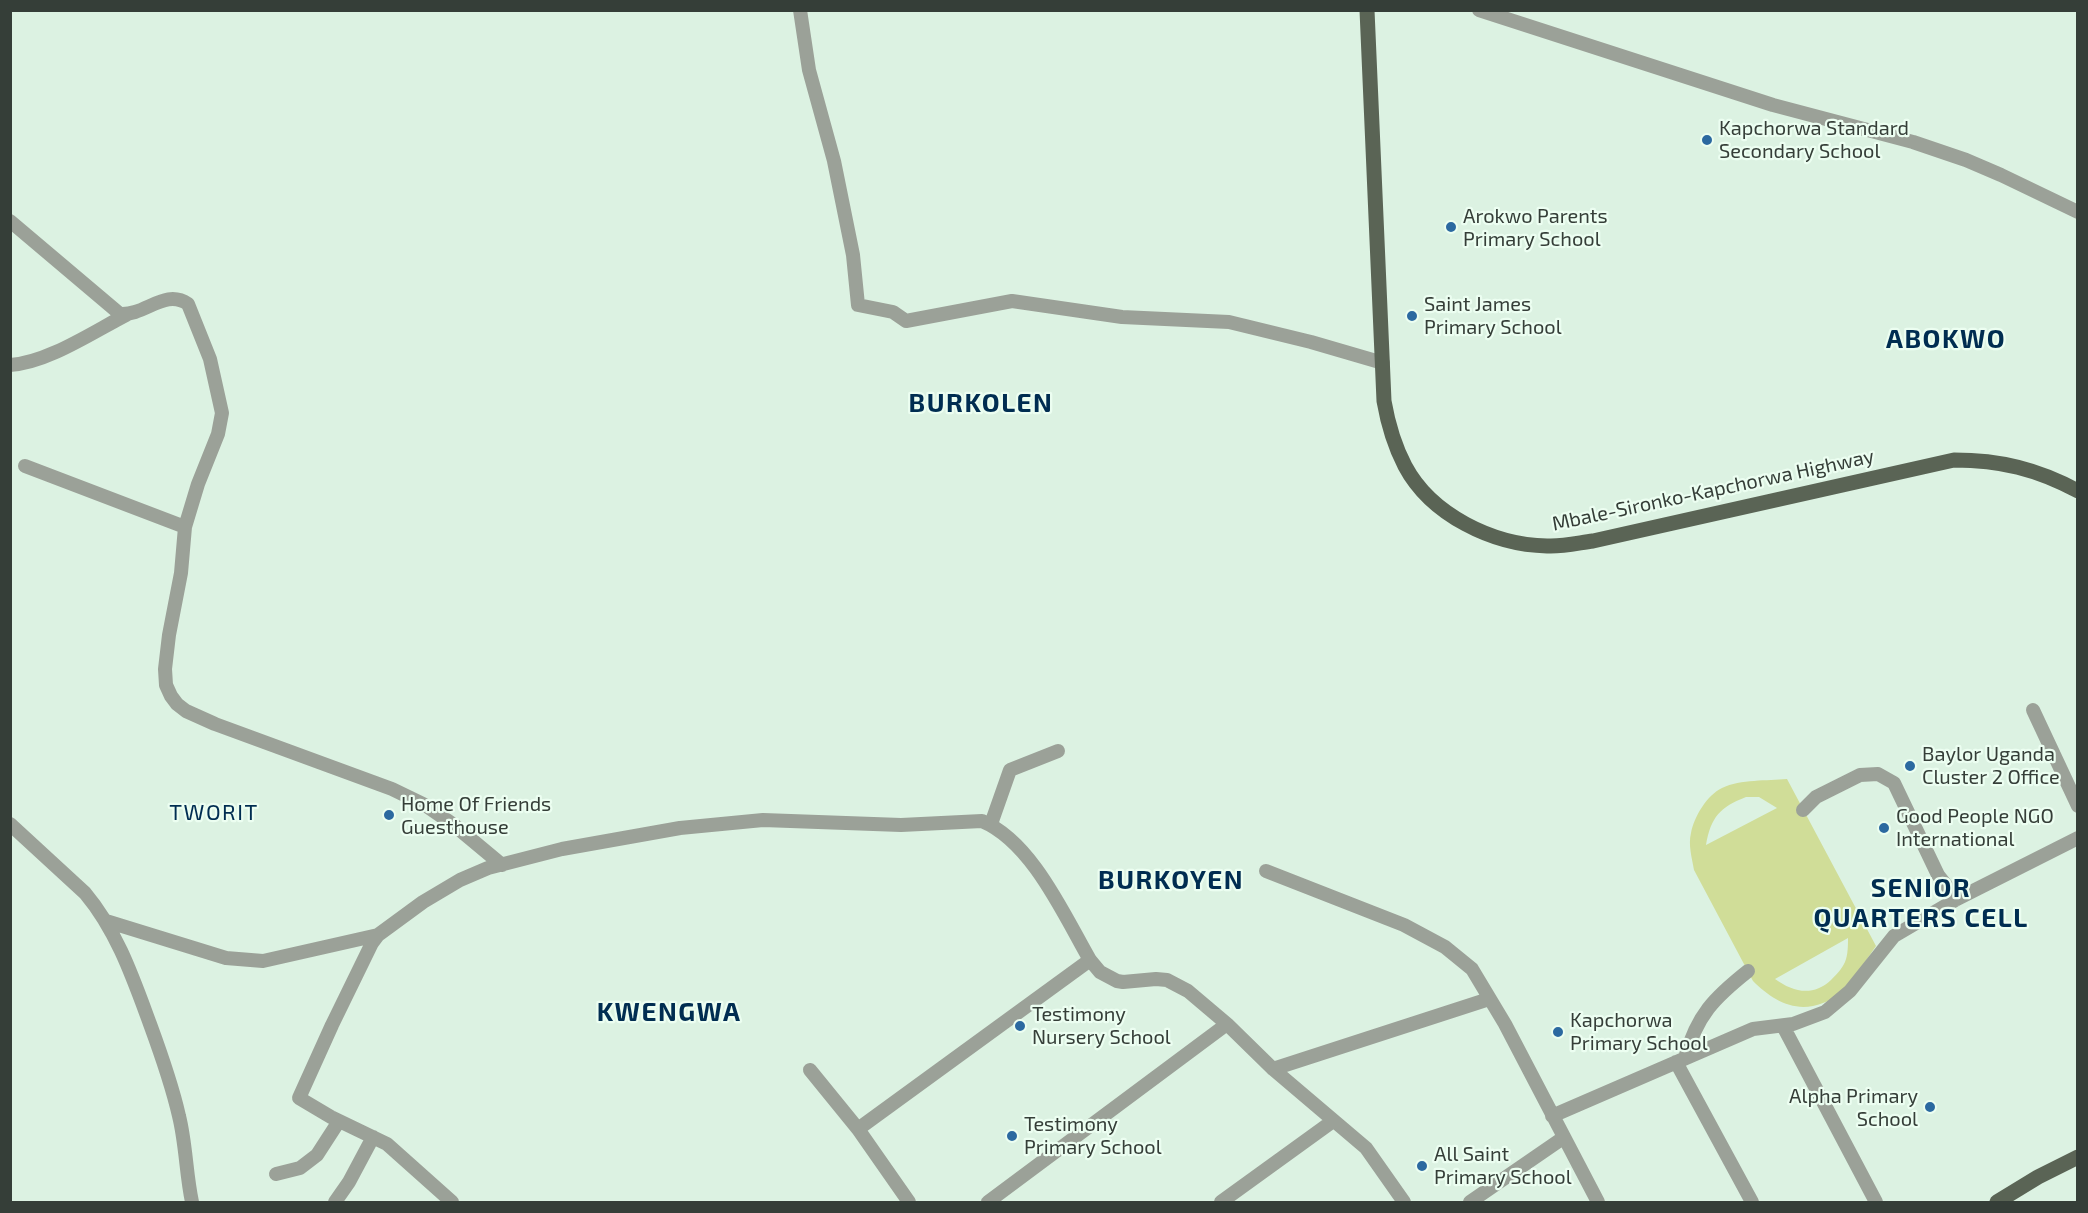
<!DOCTYPE html>
<style>
body{margin:0}
#map{position:relative;width:2088px;height:1213px;overflow:hidden;background:#dcf2e2;font-family:"Exo 2",sans-serif}
canvas{display:block}
.frame{position:absolute;inset:0;border:12px solid #353e38;pointer-events:none}
</style>
<div id="map">
<canvas width="2088" height="1213"></canvas>
<div class="frame"></div>
</div>
<script>
const ctx = document.querySelector('canvas').getContext('2d');
ctx.lineJoin = 'round';
function fill(path, color) { ctx.fillStyle = color; ctx.fill(path, 'evenodd'); }
function strokePath(path, color, width, dash) { ctx.strokeStyle = color; ctx.lineWidth = width; ctx.lineCap = dash ? 'butt' : 'round'; ctx.setLineDash(dash || []); ctx.stroke(path); }
function label(font, color, halo, rows, align = 'center') {
  ctx.font = font + ' "Exo 2",sans-serif'; ctx.lineWidth = 4.5; ctx.setLineDash([]); ctx.textBaseline = 'middle'; ctx.strokeStyle = halo; ctx.fillStyle = color; for (const [text, x, y, turn = 0] of rows) {
    ctx.save(); ctx.translate(x, y); ctx.rotate((+turn || 0) * Math.PI / 180); ctx.textAlign = isNaN(turn) ? turn : align; if (halo) ctx.strokeText(text, 0, 0); ctx.fillText(text, 0, 0); ctx.restore();
  }
}
fill(new Path2D(`
 M 1787,779 L 1876,946 C 1864,963 1852,984 1836,997 C 1832,1000 1827,1001 1823,1003 C 1795,1014 1772,1000 1753,981 L 1694,870 C 1692,858 1688,845 1691,833 C 1694,817 1707,795 1722,788 C 1741,779 1767,781 1787,779 ZM 1746,797 L 1759,797 L 1777,808 L 1706,845 C 1711,817 1720,807 1746,797 ZM 1848,938 C 1848,945 1848,955 1845,962 C 1842,969 1836,975 1831,980 C 1813,997 1793,992 1775,979 Z`), '#d0dd98');
strokePath(new Path2D(`
 M 800,10 L 809,70 L 834,161 L 853,255 L 858,305 L 893,312 L 906,321 L 1012,301 L 1122,317 L 1229,322 L 1311,342 L 1383,363
 M 1479,10 L 1773,105 L 1913,142 L 1966,160 L 2001,175 L 2078,212
 M 10,221 L 120,314 C 145,316 165,288 188,304 L 210,359 L 222,413 L 218,434 L 198,484 L 185,527 L 181,573 L 169,635 L 165,669 L 166,685 L 171,696 L 177,704 L 186,711 L 215,724 L 392,789 L 425,805 L 454,825 L 502,865
 M 10,365 C 47,363 93,332 126,315
 M 25,466 L 185,527
 M 2033,710 L 2078,806
 M 1803,810 L 1816,797 L 1860,775 L 1878,774 L 1894,783 L 1938,875 L 1957,899
 M 10,824 L 85,893 C 117,931 133,978 150,1024 C 161,1054 172,1085 179,1116 C 186,1144 186,1174 192,1202
 M 991,824 L 1010,770 L 1058,751
 M 1266,871 L 1404,925 L 1445,947 L 1472,969 L 1505,1024 L 1598,1202
 M 106,921 L 226,958 L 263,961 L 378,935 L 423,902 L 460,880 L 488,868 L 562,849 L 680,828 L 763,820 L 901,825 L 982,821 C 1032,842 1064,915 1090,960 L 1100,972 L 1117,981 L 1123,982 L 1156,979 L 1167,980 L 1188,991 L 1227,1024 L 1273,1069 L 1366,1148 L 1404,1202
 M 378,935 L 372,943 L 332,1025 L 299,1098 L 331,1117 L 387,1144 L 452,1202
 M 1783,1026 L 1876,1202
 M 1685,1058 C 1697,1015 1714,998 1748,971
 M 1676,1062 L 1752,1202
 M 1273,1069 L 1489,999
 M 810,1070 L 858,1129 L 909,1202
 M 1552,1116 L 1753,1029 L 1793,1024 L 1825,1012 L 1850,991 L 1894,936 L 1957,899 L 2078,838
 M 858,1129 L 1090,960
 M 276,1174 L 300,1168 L 317,1155 L 339,1121
 M 335,1202 L 349,1182 L 373,1137
 M 988,1202 L 1227,1024
 M 1221,1202 L 1333,1121
 M 1470,1202 L 1563,1138`), '#9ba198', 14);
strokePath(new Path2D(`
 M 1367,10 L 1384,401 C 1388,424 1394,445 1405,466 C 1431,515 1493,545 1547,546 C 1562,547 1578,543 1593,541 L 1954,460 C 2000,460 2037,469 2078,491
 M 1997,1202 L 2038,1177 L 2078,1157`), '#5a6455', 15);
for (const [x, y, r, color] of [
 [1707,140,6,"#2b69a0"],
 [1451,227,6,"#2b69a0"],
 [1412,316,6,"#2b69a0"],
 [1910,766,6,"#2b69a0"],
 [389,815,6,"#2b69a0"],
 [1884,828,6,"#2b69a0"],
 [1020,1026,6,"#2b69a0"],
 [1558,1032,6,"#2b69a0"],
 [1930,1107,6,"#2b69a0"],
 [1012,1136,6,"#2b69a0"],
 [1422,1166,6,"#2b69a0"]
]) { const dot = new Path2D(); dot.arc(x, y, r, 0, 2 * Math.PI); ctx.fillStyle = color; ctx.fill(dot); strokePath(dot, '#ecfef1', 2); }
label('20px', '#353e38', '#ecfef1', [
 ["Kapchorwa Standard",1719,128],
 ["Secondary School",1719,151],
 ["Arokwo Parents",1463,216],
 ["Primary School",1463,239],
 ["Saint James",1424,304],
 ["Primary School",1424,327],
 ["Baylor Uganda",1922,754],
 ["Cluster 2 Office",1922,777],
 ["Home Of Friends",401,804],
 ["Guesthouse",401,827],
 ["Good People NGO",1896,816],
 ["International",1896,839],
 ["Testimony",1032,1014],
 ["Nursery School",1032,1037],
 ["Kapchorwa",1570,1020],
 ["Primary School",1570,1043],
 ["Alpha Primary",1918,1096,"right"],
 ["School",1918,1119,"right"],
 ["Testimony",1024,1124],
 ["Primary School",1024,1147],
 ["All Saint",1434,1154],
 ["Primary School",1434,1177]
], 'left');
label('20px', '#353e38', '#ecfef1', [
 ["Mbale-Sironko-Kapchorwa Highway",1713,490,-12]
]);
ctx.letterSpacing = '1.5px';
label('22px', '#002d51', '#ecfef1', [
 ["TWORIT",214,813]
]);
ctx.letterSpacing = '0px';
ctx.letterSpacing = '1.5px';
label('bold 26px', '#002d51', '#ecfef1', [
 ["ABOKWO",1946,339],
 ["BURKOLEN",981,403],
 ["BURKOYEN",1171,880],
 ["SENIOR",1921,888],
 ["QUARTERS CELL",1921,918],
 ["KWENGWA",669,1012]
]);
ctx.letterSpacing = '0px';
</script>
